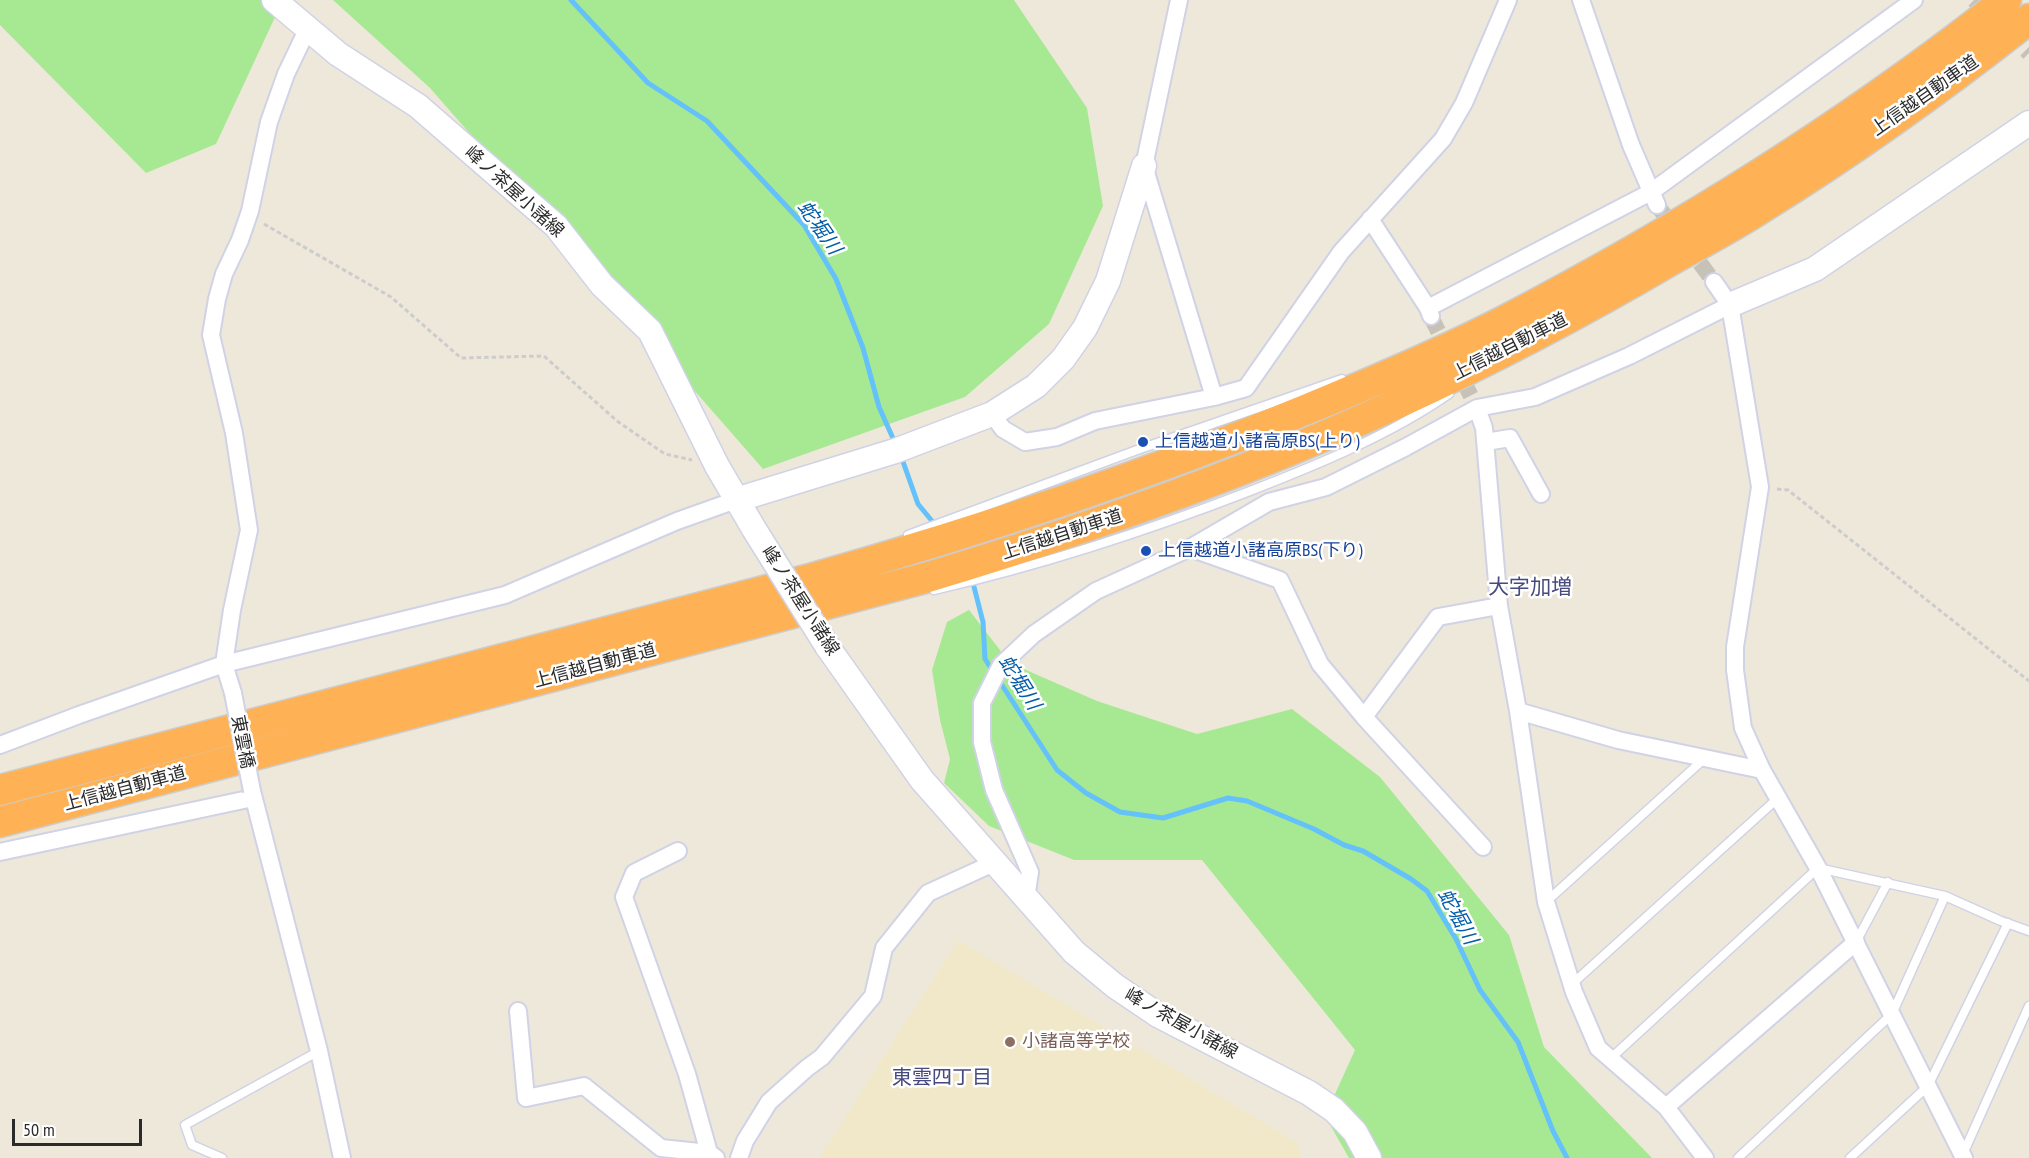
<!DOCTYPE html>
<meta charset="utf-8">
<style>
body{margin:0}
#map{position:relative;width:2029px;height:1158px;overflow:hidden;background:#eee8db;font-family:"PT Sans Narrow",sans-serif}
canvas{display:block}
.scale{position:absolute;left:12px;top:1119px;width:130px;height:27px;box-sizing:border-box;border:3px solid #2b2b2b;border-top:0;padding-left:8px;font-size:18px;line-height:21px;white-space:nowrap;color:#2b2b2b;-webkit-text-stroke:4px #fff;paint-order:stroke}
</style>
<div id="map">
<canvas width="2029" height="1158"></canvas>
<div class="scale">50 m</div>
</div>
<script>
const ctx = document.querySelector('canvas').getContext('2d');
ctx.lineJoin = 'round';
function fill(path, color) { ctx.fillStyle = color; ctx.fill(path, 'evenodd'); }
function strokePath(path, color, width, dash) { ctx.strokeStyle = color; ctx.lineWidth = width; ctx.lineCap = dash ? 'butt' : 'round'; ctx.setLineDash(dash || []); ctx.stroke(path); }
function label(font, color, halo, rows, align = 'center') {
  ctx.font = font + ' "PT Sans Narrow","Noto Sans JP",sans-serif'; ctx.lineWidth = 5; ctx.setLineDash([]); ctx.textBaseline = 'middle'; ctx.strokeStyle = halo; ctx.fillStyle = color; for (const [text, x, y, turn = 0] of rows) {
    ctx.save(); ctx.translate(x, y); ctx.rotate((+turn || 0) * Math.PI / 180); ctx.textAlign = isNaN(turn) ? turn : align; if (halo) ctx.strokeText(text, 0, 0); ctx.fillText(text, 0, 0); ctx.restore();
  }
}
fill(new Path2D(`
 M 958,940 L 1298,1143 L 1302,1158 L 819,1158 Z`), '#f1e8c9');
fill(new Path2D(`
 M 0,0 L 283,0 L 216,144 L 146,173 L 0,25 Z
 M 333,0 L 1014,0 L 1087,108 L 1103,206 L 1049,324 L 965,397 L 763,469 L 430,88 Z
 M 969,610 L 1010,663 L 1097,701 L 1197,734 L 1292,709 L 1380,777 L 1509,935 L 1544,1047 L 1652,1158 L 1349,1158 L 1325,1116 L 1355,1050 L 1202,860 L 1074,860 L 989,826 L 944,783 L 950,759 L 940,720 L 932,670 L 947,622 Z`), '#a7e993');
strokePath(new Path2D(`
 M 571,0 L 648,83 L 707,121 L 804,225 L 836,279 L 863,348 L 879,407 L 896,445
 M 901,456 L 918,504 L 937,527
 M 972,579 L 983,622 L 985,659 L 1057,770 L 1086,793 L 1120,812 L 1163,818 L 1228,798 L 1247,801 L 1314,829 L 1344,845 L 1363,851 L 1411,879 L 1427,891 L 1456,939 L 1480,990 L 1518,1042 L 1553,1131 L 1567,1158`), '#65c1f9', 5);
strokePath(new Path2D(`
 M 1974,0 L 2029,53
 M 1657,205 L 1714,282
 M 1431,317 L 1477,408`), '#c7c2b8', 16, [16, 8]);
const lane = new Path2D(`
 M 908,535 L 1137,450 L 1342,379
 M 934,590 C 1042,565 1147,531 1250,491 C 1317,465 1390,435 1449,394
 M 1547,901 L 1704,759
 M 1856,942 L 1888,882
 M 1572,984 L 1777,799
 M 1610,1059 L 1818,868 L 1945,896 L 2001,921 L 2029,931
 M 1963,1154 L 2029,1006
 M 222,1158 L 192,1145 L 185,1125 L 319,1051
 M 1738,1158 L 1892,1014 L 1945,896
 M 1850,1158 L 1928,1086 L 2008,923`);
const street = new Path2D(`
 M 1179,0 L 1144,166 L 1214,397
 M 1581,0 L 1631,145 L 1657,205
 M 1370,219 L 1428,308 L 1431,316
 M 1714,282 L 1730,305 L 1760,487 L 1735,647 L 1735,670 L 1743,728 L 1762,770 L 1818,868 L 1964,1158
 M 1428,308 L 1651,192 L 1914,0
 M 1477,408 L 1484,428 L 1499,606 L 1518,711 L 1546,902 L 1574,992 L 1598,1048 L 1666,1107 L 1705,1158
 M 992,414 L 1003,429 L 1025,442 L 1057,437 L 1095,421 L 1214,397 L 1246,388 L 1341,252 L 1443,139 L 1464,103 L 1508,0
 M 1486,442 L 1510,438 L 1541,494
 M 1190,548 L 1280,580 L 1320,664 L 1364,717 L 1438,617 L 1499,606
 M 233,693 L 224,664 L 232,610 L 249,530 L 234,433 L 211,335 L 217,299 L 224,274 L 240,240 L 250,211 L 269,122 L 286,74 L 308,28
 M 1518,711 L 1618,740 L 1762,770
 M 1364,717 L 1483,847
 M 0,745 L 79,715 L 224,664 L 505,595 L 677,521 L 736,500
 M 252,791 L 319,1051 L 342,1158
 M 678,851 L 634,873 L 624,897 L 687,1074 L 709,1153 L 716,1158
 M 0,852 L 253,798
 M 1026,898 L 1030,872 L 994,790 L 982,742 L 982,703 L 1001,665 L 1034,634 L 1096,591 L 1190,548 L 1269,502 L 1326,487 L 1406,447 L 1477,408 L 1535,397 L 1629,356 L 1730,305
 M 518,1011 L 526,1098 L 584,1086 L 661,1148 L 709,1153
 M 1666,1107 L 1856,942
 M 739,1158 L 745,1141 L 769,1102 L 807,1068 L 822,1057 L 873,996 L 884,948 L 928,893 L 996,862`);
const secondary = new Path2D(`
 M 274,0 L 338,54 L 418,106 L 556,226 L 602,285 L 650,331 L 717,466 L 754,529
 M 1730,305 L 1815,269 L 2029,123
 M 736,500 L 895,451 L 992,414 L 1036,386 L 1063,359 L 1085,328 L 1108,281 L 1144,166
 M 827,646 L 922,780 L 1074,952 L 1115,986 L 1158,1015 L 1309,1093 L 1334,1110 L 1355,1132 L 1369,1158`);
const highway = new Path2D(`
 M 0,790 L 810,579 C 976,532 1140,478 1300,412 C 1368,384 1437,355 1502,322 C 1679,230 1850,123 2006,0
 M 0,822 L 925,578 C 1085,530 1243,475 1394,405 C 1489,361 1581,313 1671,260 C 1702,243 1734,226 1763,207 C 1855,150 1944,86 2029,19`);
strokePath(lane, '#d0d2e5', 11);
strokePath(street, '#d0d2e5', 20);
strokePath(secondary, '#d0d2e5', 27);
strokePath(highway, '#ccc', 33);
strokePath(new Path2D(`
 M 264,224 L 391,297 L 461,358 L 544,356 L 617,421 L 665,454 L 692,460
 M 1777,489 L 1788,490 L 2029,681`), '#ccc', 3, [4.5, 3]);
strokePath(lane, '#fff', 8);
strokePath(street, '#fff', 16);
strokePath(secondary, '#fff', 24);
strokePath(highway, '#ffb255', 30);
const streetBridge = new Path2D(`
 M 233,693 L 252,791`);
const secondaryBridge = new Path2D(`
 M 754,529 L 827,646`);
strokePath(streetBridge, '#d0d2e5', 20, []);
strokePath(secondaryBridge, '#d0d2e5', 27, []);
strokePath(streetBridge, '#fff', 16);
strokePath(secondaryBridge, '#fff', 24);
for (const [x, y, r, color] of [
 [1143,442,6,"#1a4fb4"],
 [1146,551,6,"#1a4fb4"],
 [1010,1042,6,"#8d6e63"]
]) { const dot = new Path2D(); dot.arc(x, y, r, 0, 2 * Math.PI); ctx.fillStyle = color; ctx.fill(dot); strokePath(dot, '#fff', 2); }
label('18px', '#2b2b2b', '#fff', [
 ["上信越自動車道",1925,96,-35],
 ["峰ノ茶屋小諸線",514,192,42],
 ["上信越自動車道",1510,347,-27],
 ["上信越自動車道",1062,535,-18],
 ["峰ノ茶屋小諸線",800,601,57],
 ["上信越自動車道",595,666,-15],
 ["東雲橋",242,742,79],
 ["上信越自動車道",125,789,-15],
 ["峰ノ茶屋小諸線",1181,1024,29]
]);
label('18px', '#164399', '#fff', [
 ["上信越道小諸高原BS(上り)",1155,442],
 ["上信越道小諸高原BS(下り)",1158,551]
], 'left');
label('18px', '#785e54', '#fff', [
 ["小諸高等学校",1022,1042]
], 'left');
label('italic 20px', '#025ca7', '#fff', [
 ["蛇堀川",819,228,55],
 ["蛇堀川",1019,683,58],
 ["蛇堀川",1457,917,61]
]);
label('20px', '#474a7f', '#fff', [
 ["東雲四丁目",942,1078]
]);
label('21px', '#474a7f', '#fff', [
 ["大字加増",1530,588]
]);
</script>
